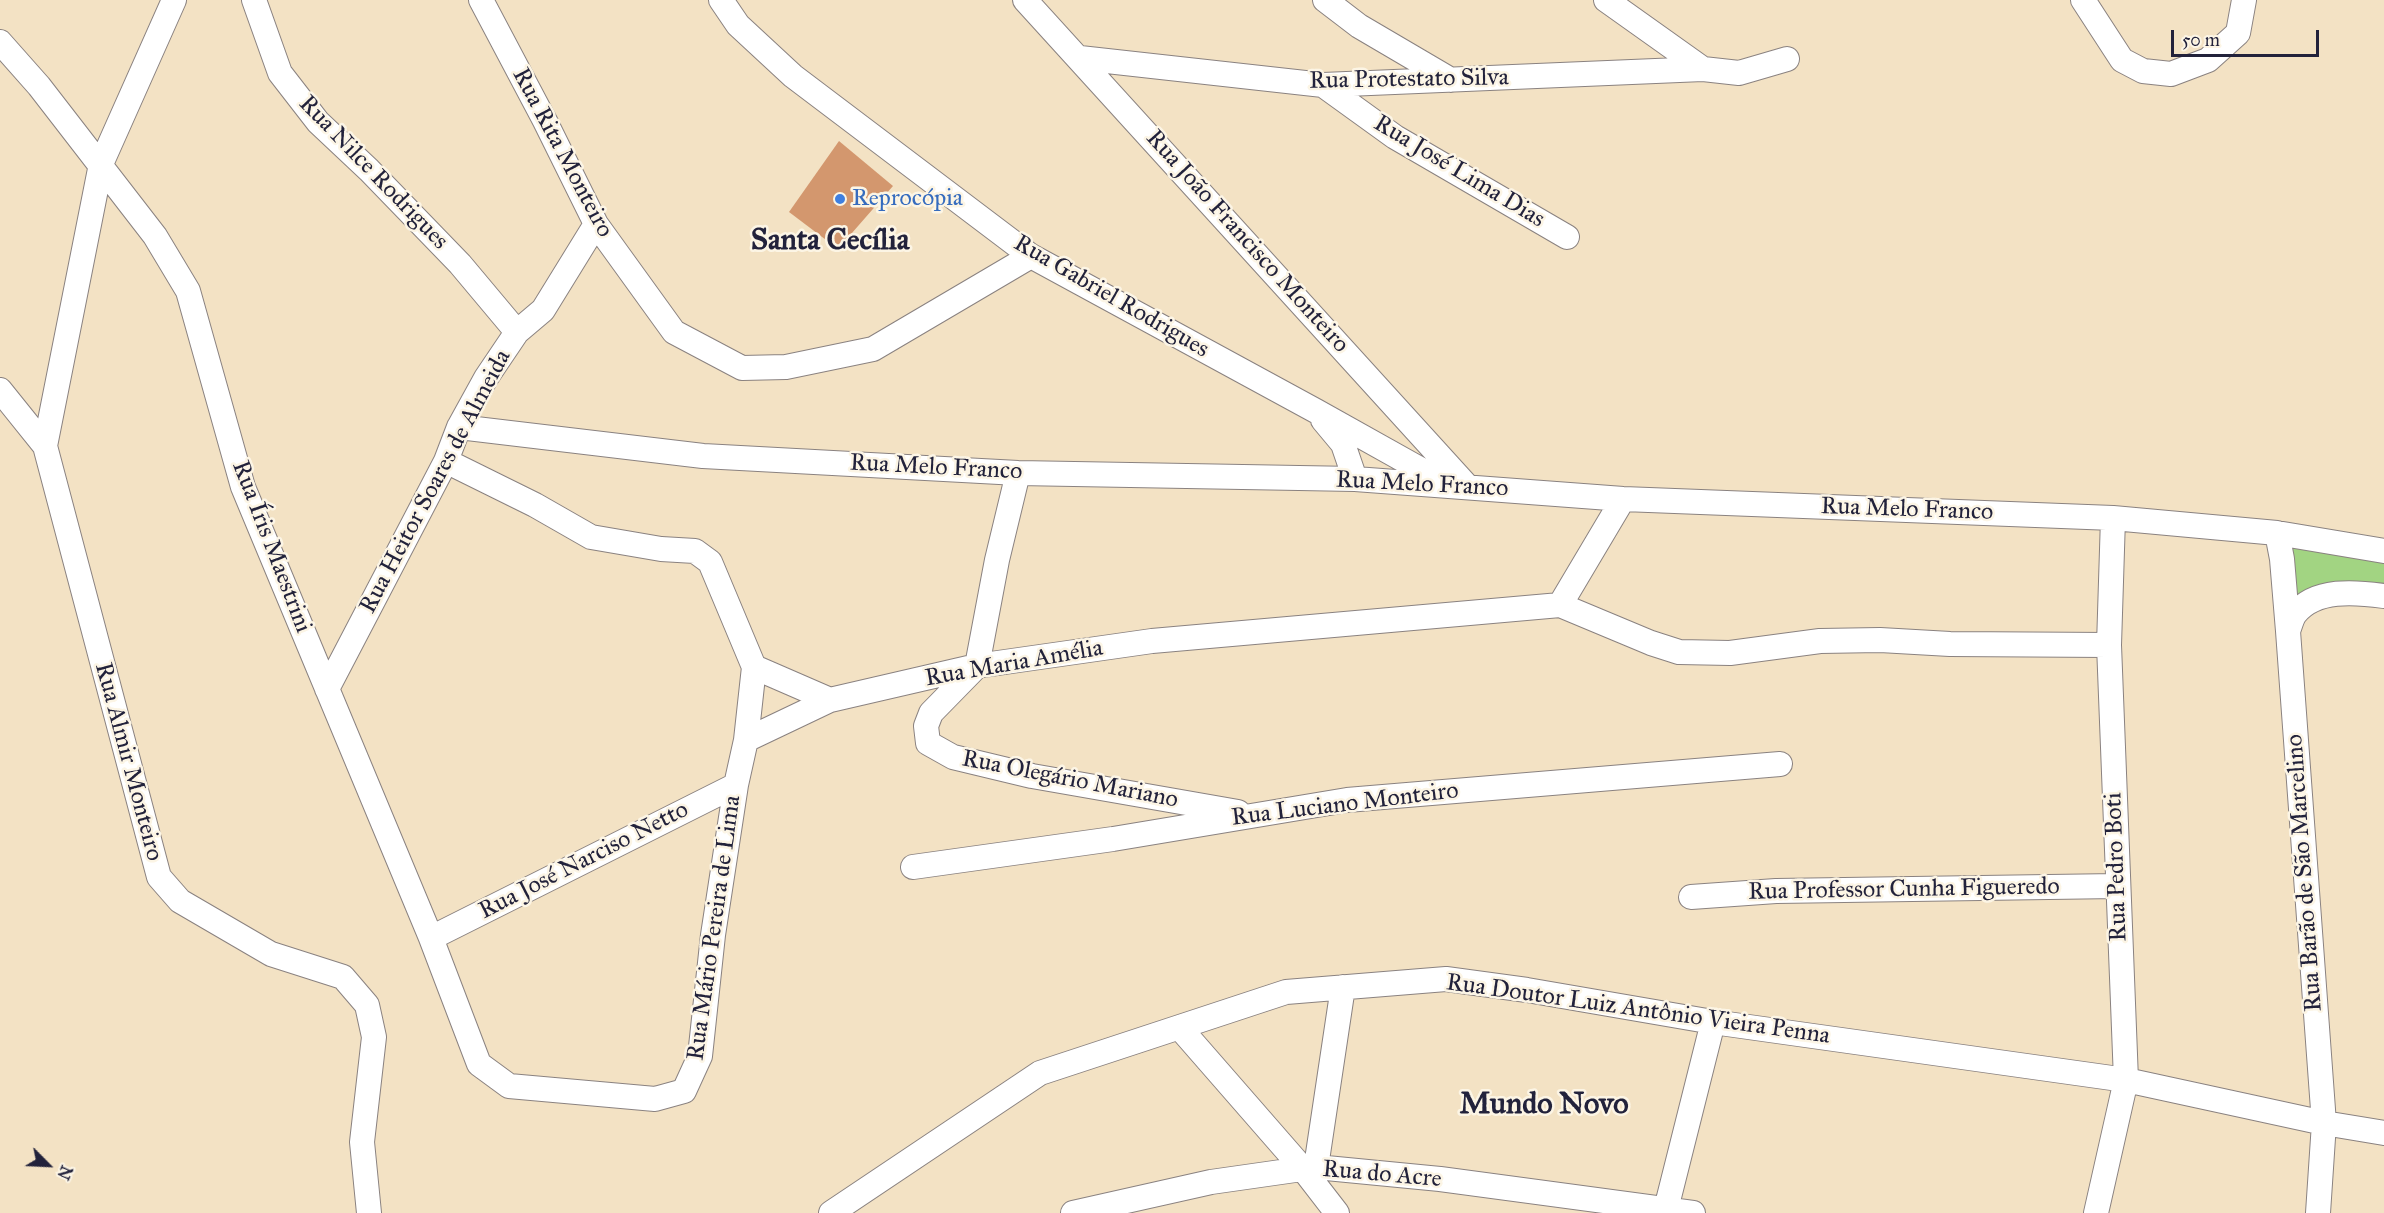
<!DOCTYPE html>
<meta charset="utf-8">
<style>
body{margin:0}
#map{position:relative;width:2384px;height:1213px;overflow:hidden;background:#f3e2c4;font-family:"IM FELL Great Primer",serif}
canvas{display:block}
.north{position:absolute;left:18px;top:1135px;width:60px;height:60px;-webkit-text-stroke:4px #fcf5e5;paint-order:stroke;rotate:114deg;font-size:16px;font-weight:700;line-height:24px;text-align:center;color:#22223b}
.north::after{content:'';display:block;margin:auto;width:21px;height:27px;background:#22223b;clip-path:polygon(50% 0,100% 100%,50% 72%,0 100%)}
.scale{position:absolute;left:2171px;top:30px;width:148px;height:27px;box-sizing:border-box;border:3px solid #22223b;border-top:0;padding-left:8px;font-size:18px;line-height:21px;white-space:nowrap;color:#22223b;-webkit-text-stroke:4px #fcf5e5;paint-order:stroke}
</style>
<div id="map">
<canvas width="2384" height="1213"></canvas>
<div class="north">N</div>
<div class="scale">50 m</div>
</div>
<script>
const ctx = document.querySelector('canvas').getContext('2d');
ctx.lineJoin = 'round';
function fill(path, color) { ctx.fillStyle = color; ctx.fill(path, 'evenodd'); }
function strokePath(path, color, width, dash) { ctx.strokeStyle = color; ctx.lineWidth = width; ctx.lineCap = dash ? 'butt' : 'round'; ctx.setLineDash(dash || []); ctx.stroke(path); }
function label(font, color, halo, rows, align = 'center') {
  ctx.font = font + ' "IM FELL Great Primer",serif'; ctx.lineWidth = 5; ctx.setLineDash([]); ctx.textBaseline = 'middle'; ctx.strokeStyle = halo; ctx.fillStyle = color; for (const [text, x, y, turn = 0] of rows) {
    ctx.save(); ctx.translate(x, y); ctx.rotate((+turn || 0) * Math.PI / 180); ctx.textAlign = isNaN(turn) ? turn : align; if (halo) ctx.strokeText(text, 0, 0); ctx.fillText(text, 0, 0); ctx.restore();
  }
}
fill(new Path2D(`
 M 2288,547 L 2370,553 L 2384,561 L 2384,587 L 2296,605 Z`), '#a2d482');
fill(new Path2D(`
 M 839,141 L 893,186 L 838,249 L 789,212 Z`), '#d3976e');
const minor = new Path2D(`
 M 254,0 L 280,73 L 318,122 L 369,170 L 460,264 L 517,332
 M 481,0 L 545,121 L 596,224 L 674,332 L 742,368 L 786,367 L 873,349 L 1031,256
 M 721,0 L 738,25 L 793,76 L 1031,256 L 1316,411 L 1443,482
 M 1025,0 L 1467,486
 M 1325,0 L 1359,26 L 1451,80
 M 1606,0 L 1703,69
 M 2083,0 L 2122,60 L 2143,71 L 2171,74 L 2208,60 L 2238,33 L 2244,0
 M 0,42 L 39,86 L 155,236 L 188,291 L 243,487 L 431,938 L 479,1064 L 509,1086 L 655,1099 L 684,1091 L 700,1056 L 713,935 L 736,785 L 746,740 L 754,667
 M 1080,58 L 1323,85 L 1703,69 L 1739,73 L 1787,59
 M 1323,85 L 1395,137 L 1567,237
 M 0,390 L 45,446 L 159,877 L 180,901 L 271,954 L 343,977 L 367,1005 L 374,1037 L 362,1142 L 369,1213
 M 1323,420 L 1343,444 L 1355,479
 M 459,427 L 703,456 L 1018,473 L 1355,479 L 1623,499 L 2113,518 L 2277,533 L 2384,551
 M 45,446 L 101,164 L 174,0
 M 446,461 L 535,505 L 591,537 L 661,549 L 695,551 L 710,562 L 754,667 L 830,700
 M 1018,473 L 997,560 L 977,666 L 931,713 L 926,726 L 928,743 L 953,757 L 1032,776 L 1238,812
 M 2277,533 L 2282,559 L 2288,631 L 2324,1123 L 2318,1213
 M 1560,605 L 1623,499
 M 2288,631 C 2290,626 2292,618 2295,614 C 2315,588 2356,592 2384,596
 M 327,689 L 446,461 L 459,427 L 486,378 L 517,332 L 543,310 L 596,224
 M 746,740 L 830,700 L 977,666 L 1152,641 L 1560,605 L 1651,643 L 1679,652 L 1730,653 L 1820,641 L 1880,640 L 1950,644 L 2109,645
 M 913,867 L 1113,839 L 1347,800 L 1780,764
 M 1691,897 L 1776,891 L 2117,886
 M 431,938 L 736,785
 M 1180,1028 L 1303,1169 L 1337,1213
 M 1316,1167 L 1343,987
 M 831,1213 L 1040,1073 L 1286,992 L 1446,979 L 1527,990 L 1713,1022 L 2126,1080 L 2324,1123 L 2384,1133
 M 1073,1213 L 1211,1182 L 1316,1167 L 1440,1179 L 1693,1213
 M 1665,1213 L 1713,1022
 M 2096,1213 L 2126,1080 L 2109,645 L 2113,518`);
strokePath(minor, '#8a8280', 26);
strokePath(minor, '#fff', 24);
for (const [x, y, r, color] of [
 [840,199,6,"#3f7fe0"]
]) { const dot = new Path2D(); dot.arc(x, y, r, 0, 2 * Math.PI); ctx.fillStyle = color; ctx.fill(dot); strokePath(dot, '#fcf5e5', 2); }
label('24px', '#22223b', '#fcf5e5', [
 ["Rua Protestato Silva",1409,80,-1],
 ["Rua Rita Monteiro",562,153,62],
 ["Rua José Lima Dias",1459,172,31],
 ["Rua Nilce Rodrigues",373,173,46],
 ["Rua João Francisco Monteiro",1247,242,48],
 ["Rua Gabriel Rodrigues",1111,297,30],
 ["Rua Melo Franco",936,468,3],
 ["Rua Heitor Soares de Almeida",436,482,-62],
 ["Rua Melo Franco",1422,485,3],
 ["Rua Melo Franco",1907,510,2],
 ["Rua Íris Maestrini",271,547,69],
 ["Rua Maria Amélia",1014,664,-10],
 ["Rua Almir Monteiro",128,762,75],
 ["Rua Olegário Mariano",1070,780,11],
 ["Rua Luciano Monteiro",1345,805,-7],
 ["Rua José Narciso Netto",584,861,-27],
 ["Rua Pedro Boti",2117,867,-92],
 ["Rua Barão de São Marcelino",2305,873,-94],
 ["Rua Professor Cunha Figueredo",1904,890,-1],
 ["Rua Mário Pereira de Lima",715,928,-82],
 ["Rua Doutor Luiz Antônio Vieira Penna",1638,1010,8],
 ["Rua do Acre",1382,1175,5]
]);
label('24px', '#366cbe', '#fcf5e5', [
 ["Reprocópia",852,199]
], 'left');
label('bold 30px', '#22223b', '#fcf5e5', [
 ["Santa Cecília",830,242],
 ["Mundo Novo",1544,1106]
]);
</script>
